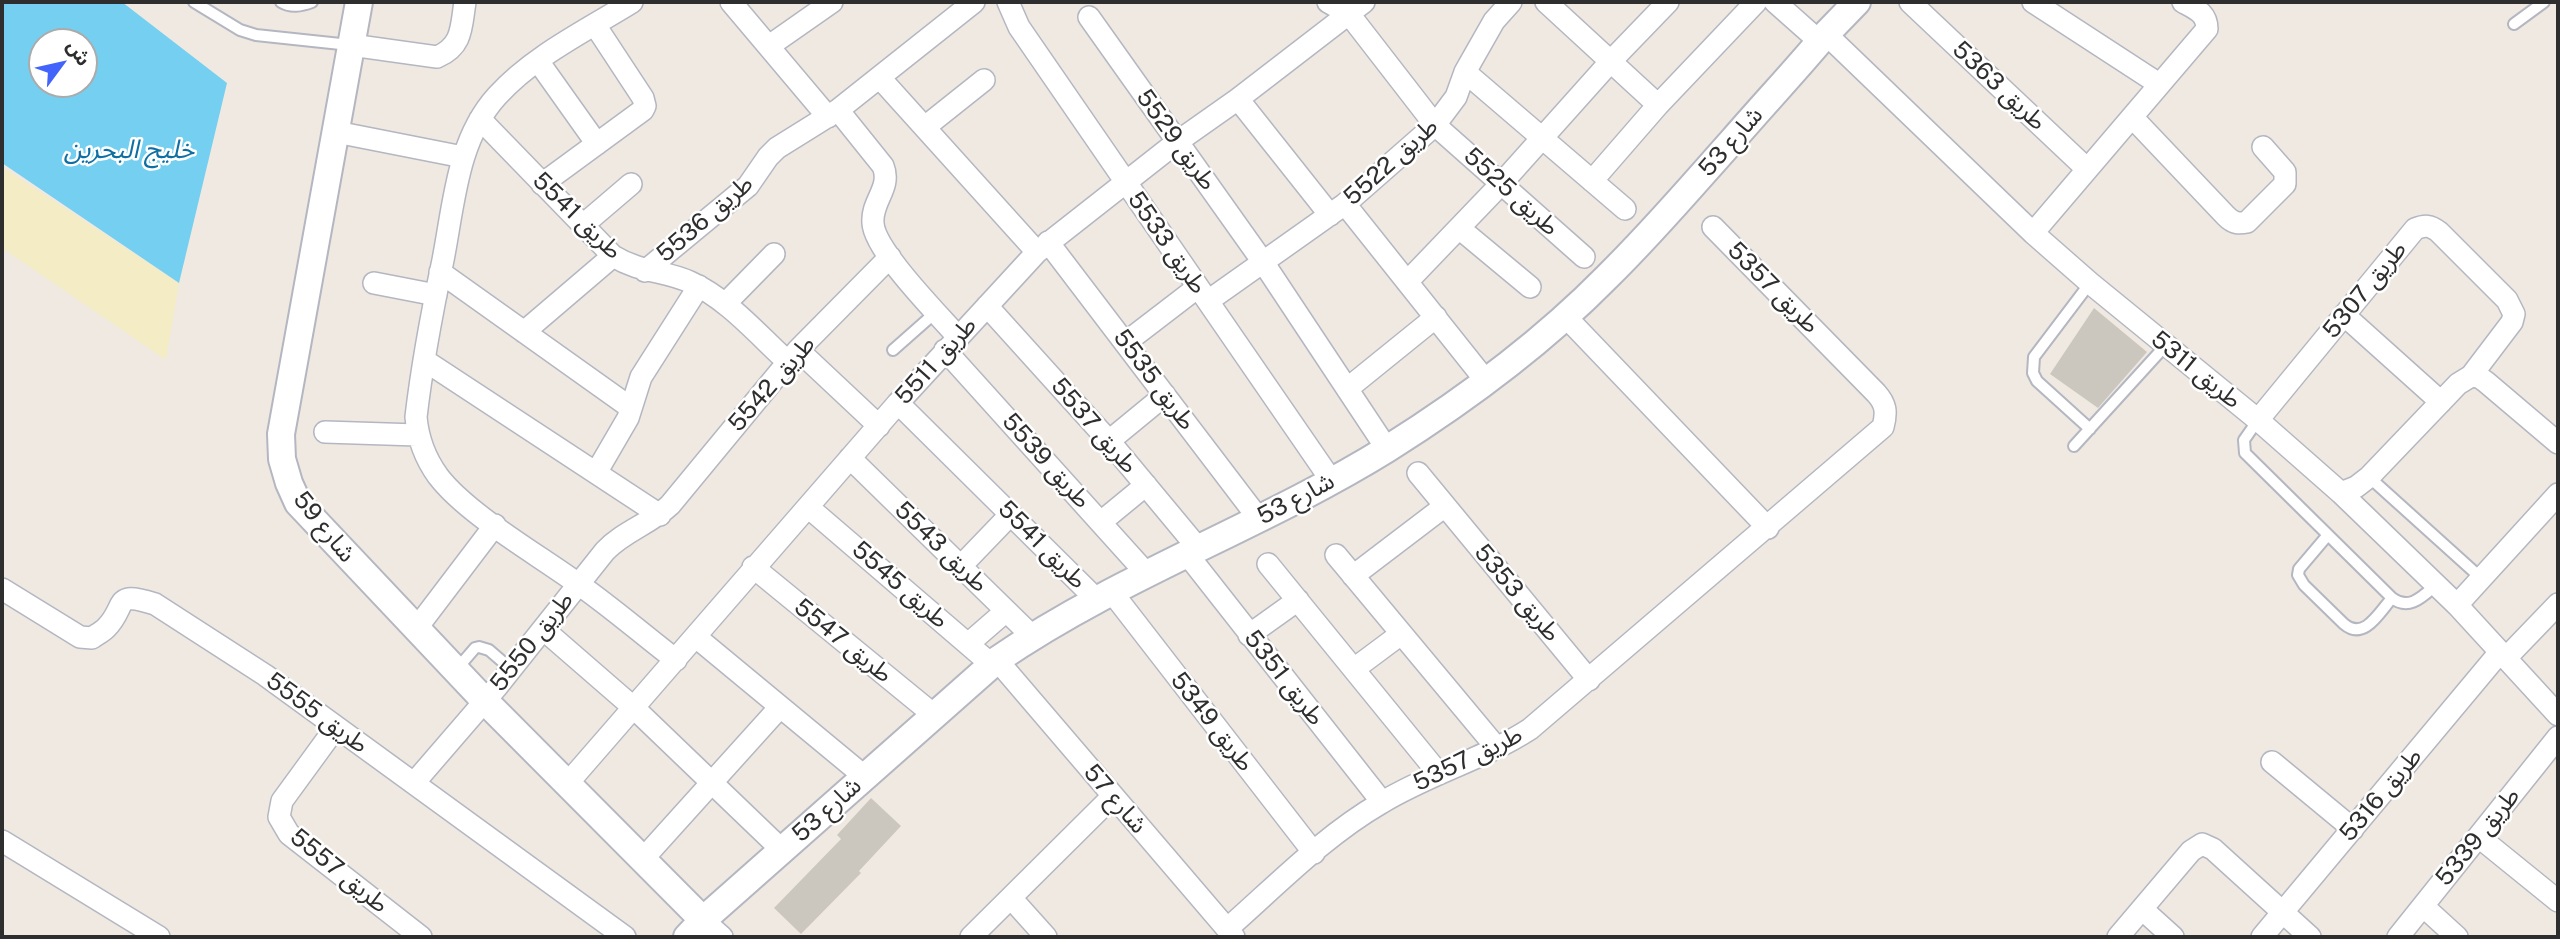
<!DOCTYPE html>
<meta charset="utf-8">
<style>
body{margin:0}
#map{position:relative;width:2560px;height:939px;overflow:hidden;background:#efe9e1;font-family:"Public Sans","Noto Sans Arabic",sans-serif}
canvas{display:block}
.frame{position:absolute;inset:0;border:4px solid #2e2e2e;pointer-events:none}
.north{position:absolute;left:28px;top:28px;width:70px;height:70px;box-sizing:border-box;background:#fff;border:2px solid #ababab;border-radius:50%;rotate:57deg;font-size:19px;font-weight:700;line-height:28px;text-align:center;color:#2e2e2e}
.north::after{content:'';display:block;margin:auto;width:24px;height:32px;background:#4264fb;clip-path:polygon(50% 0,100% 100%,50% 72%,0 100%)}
</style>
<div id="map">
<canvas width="2560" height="939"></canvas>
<div class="frame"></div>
<div class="north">ش</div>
</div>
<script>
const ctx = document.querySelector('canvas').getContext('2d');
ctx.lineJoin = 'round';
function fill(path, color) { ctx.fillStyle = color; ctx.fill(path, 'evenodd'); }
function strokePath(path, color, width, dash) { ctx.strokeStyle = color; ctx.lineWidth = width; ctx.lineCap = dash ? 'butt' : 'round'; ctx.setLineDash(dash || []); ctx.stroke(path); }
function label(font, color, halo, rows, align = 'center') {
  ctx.font = font + ' "Public Sans","Noto Sans Arabic",sans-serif'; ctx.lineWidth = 5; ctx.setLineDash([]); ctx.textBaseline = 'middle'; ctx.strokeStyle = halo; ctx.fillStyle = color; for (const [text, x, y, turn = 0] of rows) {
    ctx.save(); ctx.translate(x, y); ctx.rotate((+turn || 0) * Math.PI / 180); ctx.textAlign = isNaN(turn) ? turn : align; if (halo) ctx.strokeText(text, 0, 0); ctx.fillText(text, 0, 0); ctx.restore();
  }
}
fill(new Path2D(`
 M 2,167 L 179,283 L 166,360 L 2,248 Z`), '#f3ecc5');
fill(new Path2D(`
 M 2,2 L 122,2 L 227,83 L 179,283 L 2,163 ZM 42,42 L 84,42 L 84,84 L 42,84 Z`), '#75cff0');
fill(new Path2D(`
 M 2094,308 L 2147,352 L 2098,408 L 2050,374 Z
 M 871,798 L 901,826 L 859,871 L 861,873 L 801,934 L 774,908 L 841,839 L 837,835 Z`), '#cbc7bf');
const service = new Path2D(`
 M 194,2 L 240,30 L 256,35 L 350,45
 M 281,2 C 291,8 301,6 312,2
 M 2514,24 L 2544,2
 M 893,350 L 936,312
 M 2258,420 L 2244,440 L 2245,453 L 2392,598 C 2409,611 2422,597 2436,585
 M 2090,429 L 2037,381 L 2033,373 L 2034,357 L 2090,283
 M 2074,446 L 2166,345
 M 2369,477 L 2481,578
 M 2327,536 L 2299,569 L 2298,575 L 2304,585 L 2344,624 C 2364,641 2379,613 2392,598
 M 456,670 L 475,648 L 479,647 L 489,650 L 511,669`);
const minor = new Path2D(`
 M 632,2 C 587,30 533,56 497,96 C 457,140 454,204 443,260 C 432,312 422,365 416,417 C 418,440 425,458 438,476 C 466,513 535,553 574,581 C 609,605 642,634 676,660
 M 731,2 L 828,117
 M 1008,2 L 1019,27 L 1331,480
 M 1328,2 L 1349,14 L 1435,125 L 1584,257
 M 1546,2 L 1658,105
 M 1775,2 L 1819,41
 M 1910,2 L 2087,169
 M 2033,2 L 2159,84
 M 1089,17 L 1263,262 L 1387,449
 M 1826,34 L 2033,233 L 2090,283 L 2258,420 L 2341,493 L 2457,605 L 2558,715
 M 351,45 L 437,57 C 463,46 461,27 465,2
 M 769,46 L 832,2
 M 538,61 L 597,144
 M 1465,72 L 1625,209
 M 880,78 L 1037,252
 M 1238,99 L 1330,215
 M 838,110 L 883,166 C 892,188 871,201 873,223 C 874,250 938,314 958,337
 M 2132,117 L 2226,216 C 2233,223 2238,224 2247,222 L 2285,184 L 2285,172 L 2263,147
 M 480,119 L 613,256 C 641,273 663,270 690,282 C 728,299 758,335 788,362
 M 925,127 L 984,80
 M 336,132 L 463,157
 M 1592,181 L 1658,105 L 1756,2
 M 542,184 L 643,110 L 645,106 L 643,98 L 595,25
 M 1345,204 L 1486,381
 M 583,225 L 631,184
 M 1459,228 L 1530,287
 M 2033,233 L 2207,29 C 2207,13 2196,9 2183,2
 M 1048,242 L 1259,519
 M 645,271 L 748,186 L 768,157 L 777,148 L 838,110 L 974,2
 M 440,272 L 631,408
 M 1407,282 L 1501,184 L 1611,61 L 1668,2
 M 374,283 L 436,295
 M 1208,301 L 1345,204 L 1435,125 L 1456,97 L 1465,72 L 1494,21 L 1511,2
 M 725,304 L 774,254
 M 987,306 L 1109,441 L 1198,548
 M 2344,315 L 2441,402
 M 1565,316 L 1768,528
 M 524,332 L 613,256
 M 1125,343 L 1198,287
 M 798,350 L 879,426
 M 945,350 L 1146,573
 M 424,360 L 660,515
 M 2471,376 L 2479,377 L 2486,382 L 2558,443
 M 1347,389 L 1436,317
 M 898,403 L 1096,599
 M 2258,420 L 2415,229 C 2425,225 2430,225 2439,232 L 2507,300 L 2514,314 L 2512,322 L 2471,376 L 2458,384 L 2369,477 L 2356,487 L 2341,493
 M 325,432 L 417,435
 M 1109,441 L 1165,395
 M 850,458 L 1032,636
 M 596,473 L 628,418 L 641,377 L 699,286
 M 1418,473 L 1589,680
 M 808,507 L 991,664
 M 1101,522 L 1146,485
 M 1187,554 L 1382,802
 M 1336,555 L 1496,747
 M 1268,564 L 1439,774
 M 961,566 L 1011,514
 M 753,567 L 934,715
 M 1353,576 L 1445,506
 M 2,589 L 80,637 L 92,638 C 96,635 102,632 106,628 C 128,606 111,590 155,604 L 265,675 L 625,937
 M 1111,591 L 1314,853
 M 2457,605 L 2558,494
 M 416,629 L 495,525
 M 543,629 L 634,708 L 783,851
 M 1249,635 L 1298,600
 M 696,637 L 864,776
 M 968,644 L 1006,611
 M 2506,658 L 2558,604
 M 997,660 L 1234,937
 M 1354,669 L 1401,634
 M 336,727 L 282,801 L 279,817 L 289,834 L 421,937
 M 2272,762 L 2353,829
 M 414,783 L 496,688 L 605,551 C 624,531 650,524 670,505 L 798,350 L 890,257
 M 567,784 L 898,403 L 1037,252 L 1177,142 L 1238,99 L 1364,2
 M 2479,837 L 2558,901
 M 2,841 L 159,937
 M 642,860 L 780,707
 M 1011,898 L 1046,937
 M 2423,906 L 2457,937
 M 2142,909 L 2173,937
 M 703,920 L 722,937
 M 1227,929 C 1276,886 1324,836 1381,803 C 1428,774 1484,759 1530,729 L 1883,427 C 1887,412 1886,404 1876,393 L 1713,227
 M 971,937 L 1112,797
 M 2118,937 L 2191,851 L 2202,844 L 2213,849 L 2310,937
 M 2262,937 L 2500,652
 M 2398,937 L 2558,737`);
const tertiary = new Path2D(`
 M 359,2 L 281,434 L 282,459 L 289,483 L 298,503 L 485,701 L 703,920
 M 687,937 L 703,920 L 997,660 C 1119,576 1261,527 1387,449 C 1465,400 1542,343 1607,277 C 1651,234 1691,187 1732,141 C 1763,105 1796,70 1826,34 L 1857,2`);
strokePath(service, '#b4b7c1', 14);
strokePath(minor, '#b4b7c1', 24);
strokePath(tertiary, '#b4b7c1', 30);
strokePath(service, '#fff', 10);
strokePath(minor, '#fff', 21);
strokePath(tertiary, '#fff', 26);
label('24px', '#2e2e2e', '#fff', [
 ["طريق 5363",1999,86,43],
 ["طريق 5529",1176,140,54],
 ["شارع 53",1731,142,-49],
 ["طريق 5522",1391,162,-42],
 ["طريق 5525",1511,192,42],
 ["طريق 5541",577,216,44],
 ["طريق 5536",705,219,-41],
 ["طريق 5533",1167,243,55],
 ["طريق 5357",1773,288,45],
 ["طريق 5307",2365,290,-51],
 ["طريق 5511",936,361,-48],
 ["طريق 5311",2196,370,39],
 ["طريق 5535",1154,380,53],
 ["طريق 5542",772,384,-49],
 ["طريق 5537",1094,426,49],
 ["طريق 5539",1046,461,48],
 ["شارع 53",1296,499,-28],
 ["شارع 59",324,527,51],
 ["طريق 5541",1042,545,45],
 ["طريق 5543",941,547,44],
 ["طريق 5545",900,585,41],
 ["طريق 5353",1517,593,50],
 ["طريق 5547",843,641,39],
 ["طريق 5550",532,642,-52],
 ["طريق 5351",1284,678,52],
 ["طريق 5555",317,713,36],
 ["طريق 5349",1212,722,52],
 ["طريق 5357",1468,759,-26],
 ["طريق 5316",2381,795,-50],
 ["شارع 57",1115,799,49],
 ["شارع 53",827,810,-42],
 ["طريق 5339",2478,837,-51],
 ["طريق 5557",339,871,39]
]);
label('italic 26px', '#0d6fa3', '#fff', [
 ["خليج البحرين",129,150]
]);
</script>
